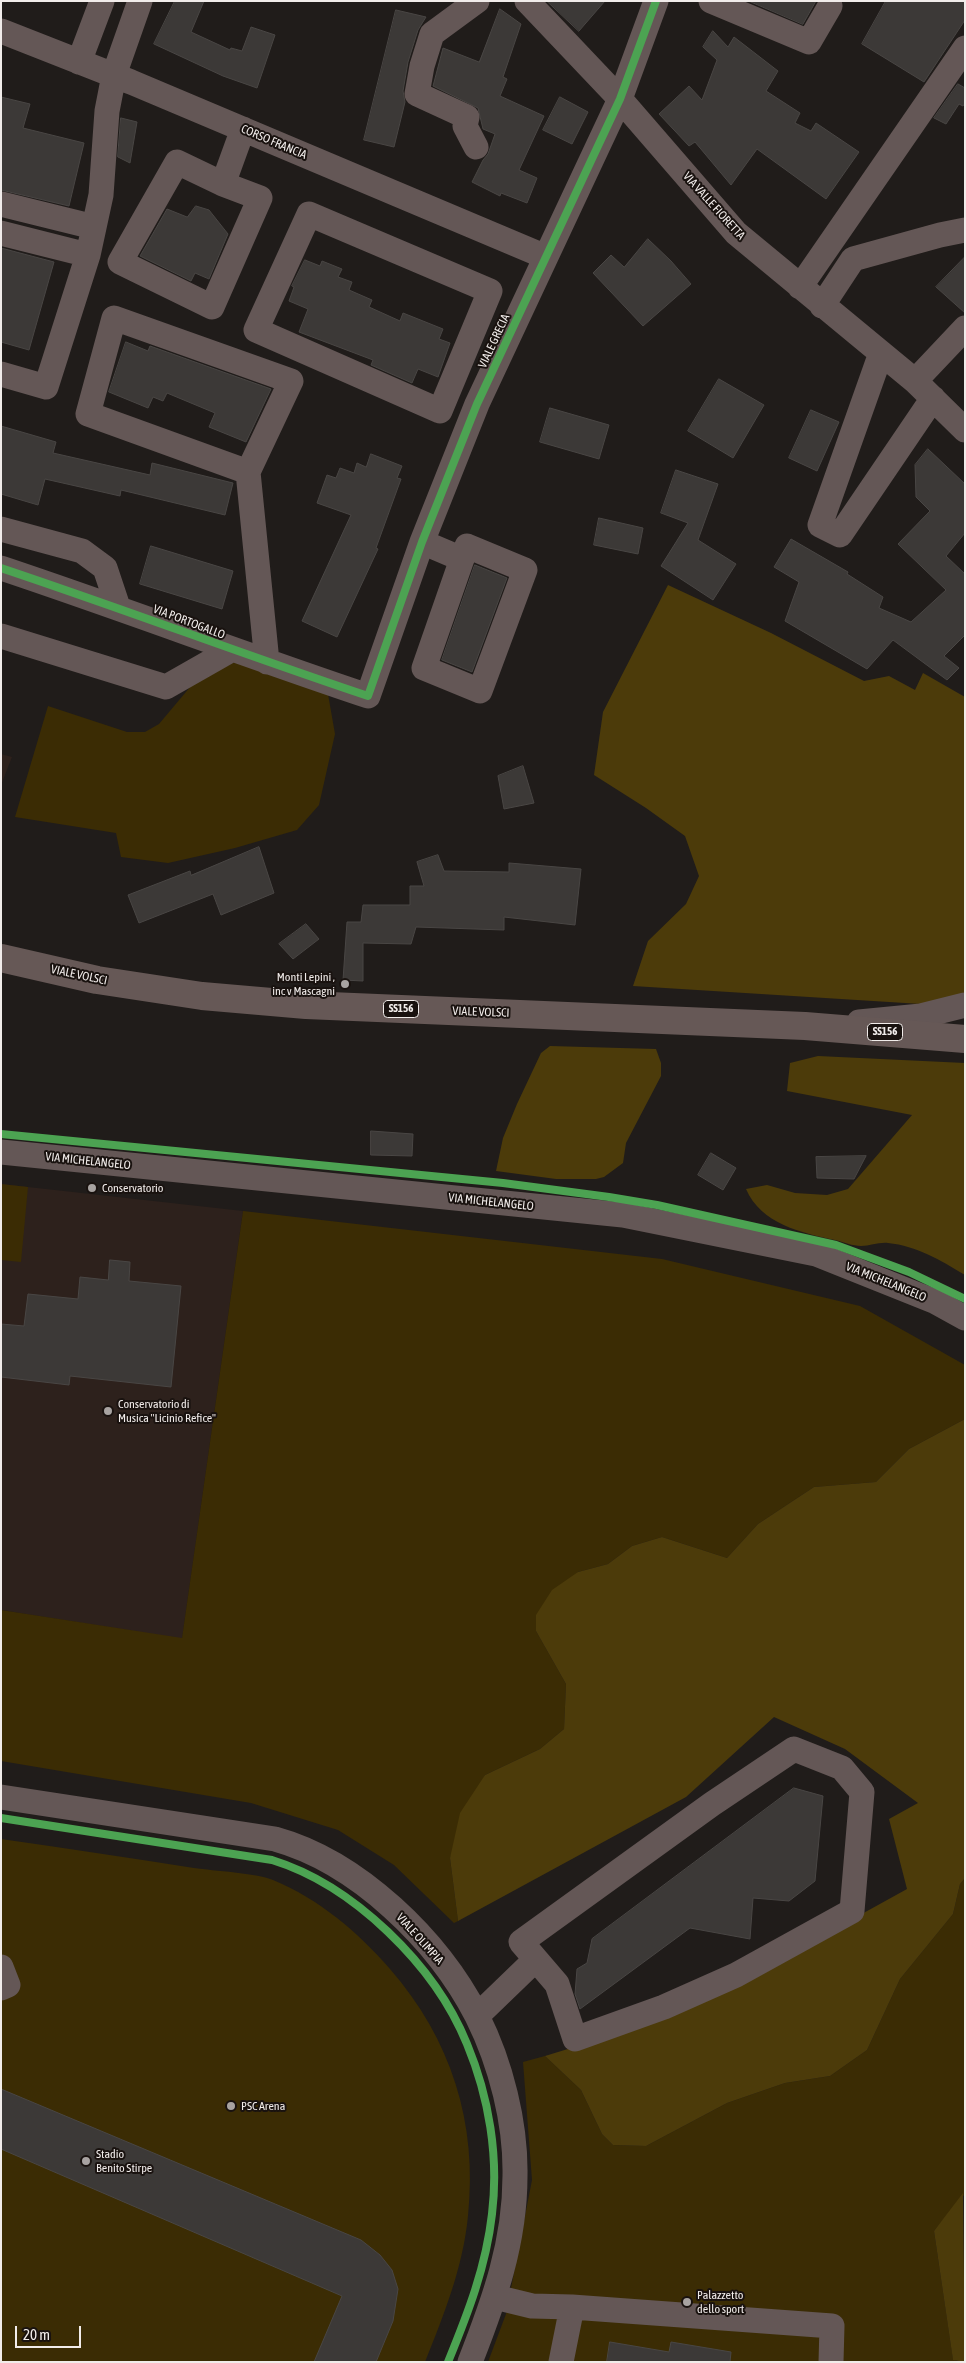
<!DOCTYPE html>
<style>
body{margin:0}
#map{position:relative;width:966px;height:2363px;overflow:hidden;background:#201c1a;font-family:"Asap Condensed",sans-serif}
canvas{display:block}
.frame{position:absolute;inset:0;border:2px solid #f1ecea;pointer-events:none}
.scale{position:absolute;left:15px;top:2326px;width:66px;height:22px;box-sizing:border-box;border:2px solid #f1ecea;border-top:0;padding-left:6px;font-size:15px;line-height:18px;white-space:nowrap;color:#f1ecea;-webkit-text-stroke:4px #19120f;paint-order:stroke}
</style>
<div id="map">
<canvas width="966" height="2363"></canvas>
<div class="frame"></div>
<div class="scale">20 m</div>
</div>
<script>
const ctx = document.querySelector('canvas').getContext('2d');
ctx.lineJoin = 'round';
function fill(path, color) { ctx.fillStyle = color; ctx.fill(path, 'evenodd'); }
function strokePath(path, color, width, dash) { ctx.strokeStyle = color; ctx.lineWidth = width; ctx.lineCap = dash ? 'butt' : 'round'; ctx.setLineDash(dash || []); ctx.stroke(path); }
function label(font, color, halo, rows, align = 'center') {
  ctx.font = font + ' "Asap Condensed",sans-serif'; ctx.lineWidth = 4; ctx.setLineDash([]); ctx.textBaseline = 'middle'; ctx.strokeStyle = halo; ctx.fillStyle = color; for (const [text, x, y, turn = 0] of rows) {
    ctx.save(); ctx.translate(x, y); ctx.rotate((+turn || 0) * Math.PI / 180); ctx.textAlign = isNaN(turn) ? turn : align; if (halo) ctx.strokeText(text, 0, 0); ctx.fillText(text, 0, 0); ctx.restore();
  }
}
fill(new Path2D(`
 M 1,754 L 12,757 L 1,785 Z
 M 1,1184 L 243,1211 L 182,1639 L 1,1610 Z`), '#2d211c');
fill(new Path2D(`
 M 235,662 L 328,694 L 335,734 L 319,805 L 297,830 L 235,848 L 168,863 L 121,857 L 116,833 L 15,817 L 48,706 L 127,732 L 145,732 L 159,724 L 196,680 Z
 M 1,1184 L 28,1187 L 21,1262 L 1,1260 Z
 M 243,1211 L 662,1259 L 860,1306 L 965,1365 L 965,1419 L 909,1449 L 876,1482 L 814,1487 L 758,1524 L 727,1558 L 662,1537 L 632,1546 L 608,1564 L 578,1572 L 536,1631 L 566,1684 L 564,1729 L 540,1749 L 485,1775 L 450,1858 L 458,1921 L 454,1923 L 394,1865 L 338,1830 L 251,1803 L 1,1761 L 1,1610 L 182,1638 Z
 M 1,1839 C 66,1848 130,1858 194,1868 C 214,1871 256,1873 273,1880 C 319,1899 358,1932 390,1969 C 451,2039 478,2123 468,2216 C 463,2267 444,2315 425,2362 L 1,2362 Z
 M 965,1878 L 965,2194 L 934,2231 L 953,2359 L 959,2362 L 488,2362 L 506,2314 L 532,2180 L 523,2062 L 545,2056 L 581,2090 L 602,2134 L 613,2145 L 646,2146 L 727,2103 L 785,2083 L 830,2076 L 867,2050 L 900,1979 L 953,1914 L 960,1884 Z`), '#3b2c04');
fill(new Path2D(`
 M 668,585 L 771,633 L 864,681 L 889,676 L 915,690 L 923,673 L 965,697 L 965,996 L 921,1004 L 633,986 L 648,941 L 686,904 L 699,876 L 685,836 L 646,808 L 594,775 L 603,712 Z
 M 550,1046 L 656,1049 L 661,1063 L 661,1076 L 626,1143 L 623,1163 L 604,1177 L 596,1179 L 556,1179 L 496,1171 L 503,1138 L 517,1104 L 541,1053 Z
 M 818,1056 L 965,1063 L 965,1275 C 940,1260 917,1246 888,1243 C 879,1242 870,1246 861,1246 C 853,1246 843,1242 835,1240 C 802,1233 761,1224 746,1189 L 767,1185 L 795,1193 L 827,1195 L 848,1189 L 912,1115 L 787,1091 L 790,1063 Z
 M 965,1419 L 965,1878 L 960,1884 L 953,1914 L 900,1979 L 867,2050 L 830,2076 L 785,2083 L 727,2103 L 646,2146 L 613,2145 L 602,2134 L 581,2090 L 545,2056 L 659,2021 L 764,1968 L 907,1889 L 889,1819 L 918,1803 L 845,1749 L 774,1717 L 686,1797 L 458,1921 L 450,1858 L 460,1813 L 485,1775 L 540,1749 L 564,1729 L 566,1684 L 536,1631 L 536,1615 L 552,1590 L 578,1572 L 608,1564 L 632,1546 L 662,1537 L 727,1558 L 758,1524 L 814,1487 L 876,1482 L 909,1449 Z
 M 963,2193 L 965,2362 L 953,2360 L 934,2231 Z`), '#4c3b0a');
const building = new Path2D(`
 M 175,1 L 204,1 L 191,32 L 230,50 L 231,48 L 242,51 L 251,27 L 275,35 L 257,88 L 223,76 L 154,44 Z
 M 547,1 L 605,1 L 579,31 Z
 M 749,1 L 816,1 L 803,24 Z
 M 886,1 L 965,1 L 965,20 L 924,82 L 862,44 Z
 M 500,9 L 521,24 L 503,77 L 507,79 L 500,96 L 544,116 L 519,170 L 537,178 L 527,203 L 501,193 L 500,196 L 472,182 L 483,160 L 488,154 L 495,134 L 483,129 L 478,108 L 433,86 L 443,48 L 479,62 Z
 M 396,10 L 426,17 L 418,30 L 408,62 L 403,91 L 405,102 L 394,147 L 364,140 Z
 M 713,31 L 728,47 L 734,37 L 778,71 L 766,91 L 800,113 L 795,123 L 811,131 L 816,123 L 859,152 L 826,199 L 757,149 L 731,185 L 695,142 L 689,146 L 659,114 L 689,86 L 702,100 L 717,60 L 703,47 Z
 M 958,84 L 965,88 L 965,103 L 963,106 L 959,104 L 946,124 L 934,118 Z
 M 1,97 L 30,104 L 23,128 L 84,143 L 69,206 L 1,190 Z
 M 560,97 L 588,112 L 572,144 L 543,130 Z
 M 121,118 L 137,122 L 130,163 L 118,157 Z
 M 196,206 L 209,210 L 228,234 L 209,279 L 195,273 L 191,281 L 140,256 L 167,209 L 187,217 Z
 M 648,239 L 671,261 L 691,284 L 643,326 L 593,273 L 611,255 L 624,267 Z
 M 1,248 L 54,262 L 29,350 L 1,342 Z
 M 965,257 L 965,313 L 936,287 Z
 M 305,260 L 320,266 L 322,261 L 342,269 L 338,277 L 352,282 L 349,290 L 372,300 L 369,307 L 400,321 L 403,313 L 443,329 L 439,339 L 450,343 L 438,377 L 418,369 L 412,383 L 371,365 L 373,360 L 299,332 L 308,309 L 289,301 L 294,287 L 292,286 Z
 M 126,342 L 148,351 L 150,346 L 271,389 L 246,442 L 209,427 L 215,413 L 167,393 L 163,401 L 153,397 L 148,408 L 109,392 Z
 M 719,379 L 764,405 L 733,458 L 688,431 Z
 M 550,408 L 609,425 L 599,459 L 540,442 Z
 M 811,410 L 839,422 L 817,471 L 789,458 Z
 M 1,426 L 56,442 L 53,453 L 150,475 L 152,463 L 233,483 L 225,515 L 121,490 L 120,496 L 45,479 L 38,505 L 1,494 Z
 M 928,449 L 965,484 L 965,533 L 946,556 L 965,574 L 965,635 L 944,656 L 959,668 L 947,680 L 893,640 L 867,669 L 785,621 L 799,582 L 774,567 L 791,539 L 848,572 L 847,574 L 883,597 L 879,608 L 911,622 L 946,590 L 898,544 L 930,511 L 916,497 L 915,465 Z
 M 371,454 L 402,466 L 397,478 L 401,479 L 376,548 L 378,549 L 337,637 L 302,621 L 351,515 L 317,503 L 327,475 L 336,478 L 340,468 L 354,473 L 357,463 L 366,467 Z
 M 676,470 L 718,484 L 698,540 L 736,564 L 713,600 L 661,566 L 688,523 L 661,513 Z
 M 599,518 L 643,528 L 638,554 L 594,545 Z
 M 151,546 L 233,571 L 222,609 L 140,584 Z
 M 475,565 L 507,578 L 472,672 L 442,660 Z
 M 523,766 L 534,803 L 504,809 L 498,776 Z
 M 259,847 L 274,893 L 221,915 L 213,894 L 139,923 L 128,895 L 190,871 L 191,875 Z
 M 438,855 L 444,871 L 509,872 L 509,863 L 581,869 L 575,925 L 504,917 L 504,930 L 416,927 L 411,944 L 363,943 L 363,981 L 343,980 L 347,922 L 361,922 L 363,905 L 410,905 L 410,886 L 424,886 L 417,862 Z
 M 306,924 L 319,939 L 293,959 L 279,944 Z
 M 371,1131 L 413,1134 L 412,1156 L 371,1155 Z
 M 711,1153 L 736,1168 L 723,1190 L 698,1175 Z
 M 866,1156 L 854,1179 L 817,1178 L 816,1157 Z
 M 110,1260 L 130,1262 L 129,1281 L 181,1286 L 171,1387 L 70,1376 L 69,1385 L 1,1377 L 1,1324 L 24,1326 L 28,1294 L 78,1299 L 80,1277 L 108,1280 Z
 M 794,1788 L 823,1796 L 815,1881 L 789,1901 L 753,1898 L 750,1939 L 690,1928 L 580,2009 L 575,1994 L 577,1969 L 587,1963 L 592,1939 Z
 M 1,2089 L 361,2240 L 380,2255 L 392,2270 L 398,2289 L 393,2321 L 376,2362 L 314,2362 L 342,2296 L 1,2149 Z
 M 610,2342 L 669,2352 L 671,2342 L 731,2352 L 730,2362 L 607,2362 Z`);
fill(building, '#3c3937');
strokePath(building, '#494644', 1);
strokePath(new Path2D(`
 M 527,1 L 620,99 L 736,233 L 915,381 L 965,430
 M 711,1 L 809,42 L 830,6
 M 1,31 L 131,82 L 546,257
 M 79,62 L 102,1
 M 476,147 L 465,126 L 467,117 L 417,94 L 422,66 L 432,34 L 477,1
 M 223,184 L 177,162 L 120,262 L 212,307 L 260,198 L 223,184 L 243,129
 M 1,204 L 94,227
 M 309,214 L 490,291 L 440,411 L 256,330 Z
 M 1,233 L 88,255
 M 800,287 L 965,48
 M 822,306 L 853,259 L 940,235 L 965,230
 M 881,353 L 820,525 L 840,535 L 933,398
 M 1,374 L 46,387 L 88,255 L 101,195 L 107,111 L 114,75 L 140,1
 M 915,381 L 965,328
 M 248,472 L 88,414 L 114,318 L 291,381 L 248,472 L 267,662
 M 1,529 L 82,551 L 105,568 L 118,607
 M 422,542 L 462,559 L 467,546 L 525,570 L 480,691 L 424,668 L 462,559
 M 1,568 C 124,609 245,655 368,696 L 422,542 L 477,404 L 620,99 L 656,1
 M 1,636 L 166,687 L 231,650
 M 859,1022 L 921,1016 L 965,1005
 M 1,1152 L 623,1215 L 816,1254 L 936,1302 L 965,1318
 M 794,1749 L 842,1768 L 862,1792 L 852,1911 L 736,1975 L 664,2007 L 575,2039 L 557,1984 L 521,1942 L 712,1804 Z
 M 1,1797 L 275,1839 C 358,1862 438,1940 477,2016 C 501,2064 516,2123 515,2176 C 515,2243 494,2301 470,2362
 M 1,1967 L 8,1985 L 1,1988
 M 477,2016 L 535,1960
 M 495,2297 L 532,2306 L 572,2307 L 832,2326 L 831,2362
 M 561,2362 L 572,2307`), '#645756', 25);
strokePath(new Path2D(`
 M 1,958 L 97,980 L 202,996 L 306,1005 L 805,1026 L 965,1039`), '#665856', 28);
strokePath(new Path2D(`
 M 1,568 C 124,609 245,655 368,696 L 422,542 L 477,404 L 620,99 L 656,1
 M 1,1134 L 503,1183 L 609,1197 L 657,1205 L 836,1245 L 909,1272 L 965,1299
 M 1,1818 L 272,1860 C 353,1885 435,1965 467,2044 C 489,2097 499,2157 492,2214 C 486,2267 468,2313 448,2362`), '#4ca352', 8);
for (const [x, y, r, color] of [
 [345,984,5,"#a8a3a1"],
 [92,1188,5,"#a8a3a1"],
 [108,1411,5,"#a8a3a1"],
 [231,2106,5,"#a8a3a1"],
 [86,2161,5,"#a8a3a1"],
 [687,2302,5,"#a8a3a1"]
]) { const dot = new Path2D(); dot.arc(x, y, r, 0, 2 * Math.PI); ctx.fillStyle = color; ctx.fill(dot); strokePath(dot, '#19120f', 2); }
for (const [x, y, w] of [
 [401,1009,35],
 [885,1032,35]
]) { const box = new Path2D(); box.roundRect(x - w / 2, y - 8.5, w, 17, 4); ctx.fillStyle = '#19120f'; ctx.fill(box); strokePath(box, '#f1ecea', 1); }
label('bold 11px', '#f1ecea', null, [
 ["SS156",401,1009],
 ["SS156",885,1032]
]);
label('12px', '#f1ecea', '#19120f', [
 ["CORSO FRANCIA",274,142,23],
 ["VIA VALLE FIORETTA",714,206,48],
 ["VIALE GRECIA",494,341,-65],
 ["VIA PORTOGALLO",189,622,21],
 ["VIALE VOLSCI",79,975,12],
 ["VIALE VOLSCI",481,1012,2],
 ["VIA MICHELANGELO",88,1161,6],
 ["VIA MICHELANGELO",491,1202,6],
 ["VIA MICHELANGELO",886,1282,22],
 ["VIALE OLIMPIA",420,1939,48]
]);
label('12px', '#f1ecea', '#19120f', [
 ["Monti Lepini ,",335,977,"right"],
 ["inc v Mascagni",335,991,"right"],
 ["Conservatorio",102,1188],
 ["Conservatorio di",118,1404],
 ["Musica \"Licinio Refice\"",118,1418],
 ["PSC Arena",241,2106],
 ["Stadio",96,2154],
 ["Benito Stirpe",96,2168],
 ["Palazzetto",697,2295],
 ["dello sport",697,2309]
], 'left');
</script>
